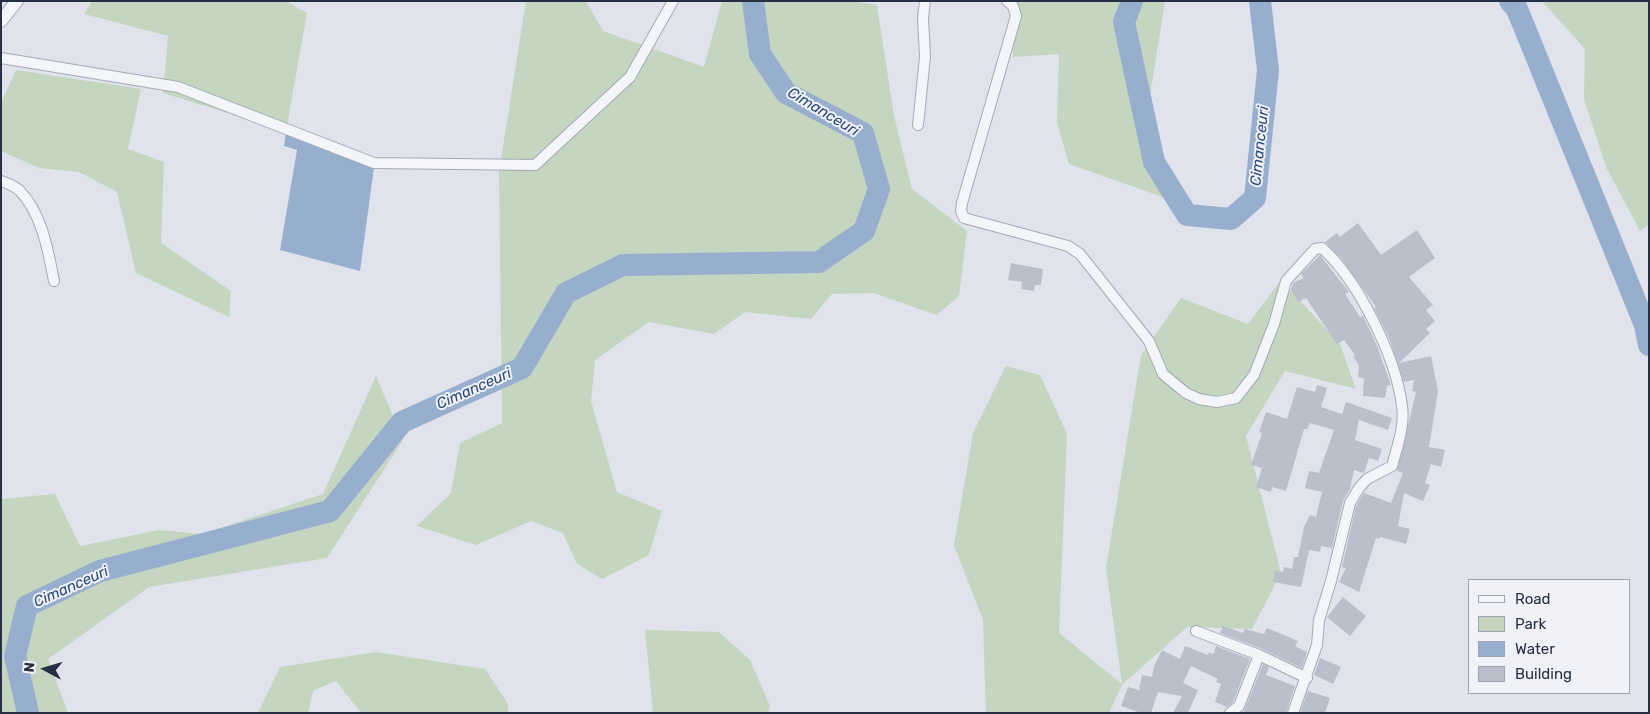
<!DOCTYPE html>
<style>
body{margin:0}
#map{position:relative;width:1650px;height:714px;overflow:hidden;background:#e0e3eb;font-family:Rubik,sans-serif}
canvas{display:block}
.frame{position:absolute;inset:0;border:2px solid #262f44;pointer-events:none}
.legend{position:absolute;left:1468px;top:579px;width:162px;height:115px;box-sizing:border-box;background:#f0f2f8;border:1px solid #9fa4b0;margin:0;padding:6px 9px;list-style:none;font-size:15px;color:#262f44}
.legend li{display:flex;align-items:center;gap:10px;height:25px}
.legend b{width:25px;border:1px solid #9fa4b0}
.north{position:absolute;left:20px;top:644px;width:50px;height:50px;-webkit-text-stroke:4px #f0f2f8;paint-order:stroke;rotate:276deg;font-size:14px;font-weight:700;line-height:20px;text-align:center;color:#262f44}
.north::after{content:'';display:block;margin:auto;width:18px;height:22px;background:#262f44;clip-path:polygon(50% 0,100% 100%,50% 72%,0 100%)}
</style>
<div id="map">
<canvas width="1650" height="714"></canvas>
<div class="frame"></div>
<ul class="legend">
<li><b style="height:6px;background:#f3f5f8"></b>Road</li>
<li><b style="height:14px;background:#c4d5c0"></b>Park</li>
<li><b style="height:14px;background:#97aecf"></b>Water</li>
<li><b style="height:14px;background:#b9bfcb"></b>Building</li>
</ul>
<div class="north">N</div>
</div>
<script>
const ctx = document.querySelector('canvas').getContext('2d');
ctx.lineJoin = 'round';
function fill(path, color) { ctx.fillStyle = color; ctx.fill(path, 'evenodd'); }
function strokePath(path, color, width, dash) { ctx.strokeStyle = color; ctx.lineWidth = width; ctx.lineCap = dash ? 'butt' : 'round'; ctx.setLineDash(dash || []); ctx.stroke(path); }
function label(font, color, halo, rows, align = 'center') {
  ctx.font = font + ' Rubik,sans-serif'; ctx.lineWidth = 4; ctx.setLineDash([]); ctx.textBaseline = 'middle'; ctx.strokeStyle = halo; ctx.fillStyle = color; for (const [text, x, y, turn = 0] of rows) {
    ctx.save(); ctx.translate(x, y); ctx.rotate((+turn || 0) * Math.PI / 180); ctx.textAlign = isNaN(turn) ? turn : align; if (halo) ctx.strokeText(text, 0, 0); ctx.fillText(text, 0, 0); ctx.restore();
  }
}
fill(new Path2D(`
 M 92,1 L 286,1 L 307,13 L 286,131 L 163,93 L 168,36 L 84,14 Z
 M 526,1 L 586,1 L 603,31 L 704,67 L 722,1 L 852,1 L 877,5 L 894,116 L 912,189 L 967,231 L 959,296 L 937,315 L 873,293 L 832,294 L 811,319 L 745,312 L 714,334 L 649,322 L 595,360 L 591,401 L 617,492 L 662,511 L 649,555 L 602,579 L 577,564 L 563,533 L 531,521 L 476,545 L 417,526 L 451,493 L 460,443 L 502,423 L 499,172 Z
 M 1013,1 L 1165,1 L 1149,102 L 1177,202 L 1069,164 L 1057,123 L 1059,54 L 1013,57 Z
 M 1542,1 L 1649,1 L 1649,224 L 1640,231 L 1606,167 L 1584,99 L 1585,49 Z
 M 16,70 L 141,89 L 128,149 L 164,162 L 161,243 L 231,291 L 229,317 L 136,273 L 117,192 L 79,172 L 39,168 L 1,151 L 1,103 Z
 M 1281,280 L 1340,344 L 1356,389 L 1285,371 L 1246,436 L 1281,573 L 1252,629 L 1187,627 L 1122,685 L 1109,713 L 986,713 L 983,620 L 954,545 L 973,433 L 1006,366 L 1040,375 L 1067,434 L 1059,633 L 1122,684 L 1106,568 L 1141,355 L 1181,298 L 1248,324 Z
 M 376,376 L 403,440 L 327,558 L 149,587 L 48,659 L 68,713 L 1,713 L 1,499 L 55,494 L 80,546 L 159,530 L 202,534 L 323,494 Z
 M 645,630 L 719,632 L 750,660 L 770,706 L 768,713 L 653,713 Z
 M 376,652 L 485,669 L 508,704 L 508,713 L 361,713 L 336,681 L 313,691 L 308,713 L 258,713 L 280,667 Z`), '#c4d5c0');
fill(new Path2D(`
 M 286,131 L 375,160 L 360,271 L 280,250 L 297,150 L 284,146 Z`), '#97aecf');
strokePath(new Path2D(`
 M 1132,1 L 1124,22 L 1154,162 L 1187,215 L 1231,219 L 1255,198 L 1268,70 L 1260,1
 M 1510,1 L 1517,9 L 1645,325 L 1649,345
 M 28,713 L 15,656 L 27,606 L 100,571 L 330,511 L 402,422 L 522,368 L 566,293 L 623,265 L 819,262 L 864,231 L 879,189 L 863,133 L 786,93 L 760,54 L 753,1`), '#97aecf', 22);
fill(new Path2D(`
 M 1358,223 L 1381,255 L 1417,230 L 1435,258 L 1409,277 L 1433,305 L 1426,310 L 1435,321 L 1426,329 L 1430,333 L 1399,363 L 1431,356 L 1438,391 L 1429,447 L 1445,450 L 1441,467 L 1431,464 L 1425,483 L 1430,485 L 1423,501 L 1404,493 L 1398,526 L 1410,529 L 1406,544 L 1380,537 L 1379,539 L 1376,538 L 1359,592 L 1339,582 L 1346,568 L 1342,567 L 1356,506 L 1364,493 L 1391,503 L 1403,473 L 1397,471 L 1416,392 L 1412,391 L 1414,380 L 1404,382 L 1390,340 L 1374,308 L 1376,307 L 1341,258 L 1325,242 L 1337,233 L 1340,237 Z
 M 1320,255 L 1349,292 L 1345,294 L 1360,317 L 1363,316 L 1377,346 L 1391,385 L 1387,386 L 1385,398 L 1363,396 L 1364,378 L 1358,377 L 1359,366 L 1353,356 L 1355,355 L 1344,340 L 1337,344 L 1306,298 L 1298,302 L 1291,290 L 1293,283 L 1304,278 L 1301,274 Z
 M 1011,263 L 1043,269 L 1041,285 L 1035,285 L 1034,291 L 1021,289 L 1022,282 L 1008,280 Z
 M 1317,385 L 1327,388 L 1321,407 L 1342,414 L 1346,402 L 1392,418 L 1388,430 L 1359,420 L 1355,440 L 1382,449 L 1378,461 L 1369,458 L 1364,473 L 1354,470 L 1350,489 L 1343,501 L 1332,548 L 1321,546 L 1320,552 L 1309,550 L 1301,587 L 1273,582 L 1275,571 L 1283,572 L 1284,567 L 1292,569 L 1294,557 L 1298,557 L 1304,527 L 1310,515 L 1316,517 L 1322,492 L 1305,488 L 1309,471 L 1319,473 L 1334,430 L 1310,423 L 1307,429 L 1304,429 L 1286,491 L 1272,487 L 1271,492 L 1256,487 L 1262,468 L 1251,465 L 1262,433 L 1259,432 L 1266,412 L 1287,419 L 1297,387 L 1315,392 Z
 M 1343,597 L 1366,616 L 1350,636 L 1327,617 Z
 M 1223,626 L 1243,633 L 1245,629 L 1264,634 L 1267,628 L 1298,641 L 1295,646 L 1307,652 L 1302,668 L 1262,649 L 1220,633 Z
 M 1185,646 L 1208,655 L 1209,652 L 1213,654 L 1216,646 L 1250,659 L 1233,702 L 1227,707 L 1215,702 L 1221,684 L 1216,682 L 1218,679 L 1191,666 L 1183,683 L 1198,690 L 1188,713 L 1173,713 L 1182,696 L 1158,692 L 1151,713 L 1141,713 L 1121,706 L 1128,687 L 1139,690 L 1142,675 L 1152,677 L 1154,666 L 1162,650 L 1180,659 Z
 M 1320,658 L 1341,667 L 1333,684 L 1314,675 Z
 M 1263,664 L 1269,667 L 1266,675 L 1295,686 L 1286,713 L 1242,713 L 1245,709 Z
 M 1308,691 L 1330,698 L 1325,713 L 1300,713 Z`), '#b9bfcb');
const minor = new Path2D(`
 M 1007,1 L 1013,6 L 1016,16 L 962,203 L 961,211 L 964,218 L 1068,246 L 1080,254 L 1149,341 L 1163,374 L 1186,393 L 1199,399 L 1217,402 L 1236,398 L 1254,375 L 1274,324 L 1286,281 L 1315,249 L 1322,248 C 1358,280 1396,357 1402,406 C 1405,426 1397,447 1392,466 L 1367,479 L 1359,488 L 1350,503 L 1331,581 L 1319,620 L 1317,645 L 1293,713
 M 1,58 L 178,87 L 374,163 L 535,165 L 630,77 L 673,1
 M 918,125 L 925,57 L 923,18 L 925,1
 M 1,181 C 7,183 14,186 19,190 C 42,213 48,250 54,281
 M 1196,631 L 1259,655 L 1307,678
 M 1230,713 L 1239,706 L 1259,655`);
const tertiary = new Path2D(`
 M 1,21 L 17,1`);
strokePath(minor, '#a4a9b6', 12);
strokePath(tertiary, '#a4a9b6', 14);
strokePath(minor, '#f3f5f8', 10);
strokePath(tertiary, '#f3f5f8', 12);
label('italic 15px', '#2c4a7d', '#f0f2f8', [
 ["Cimanceuri",823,112,31],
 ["Cimanceuri",1260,146,-84],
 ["Cimanceuri",474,389,-24],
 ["Cimanceuri",71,587,-24]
]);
</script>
